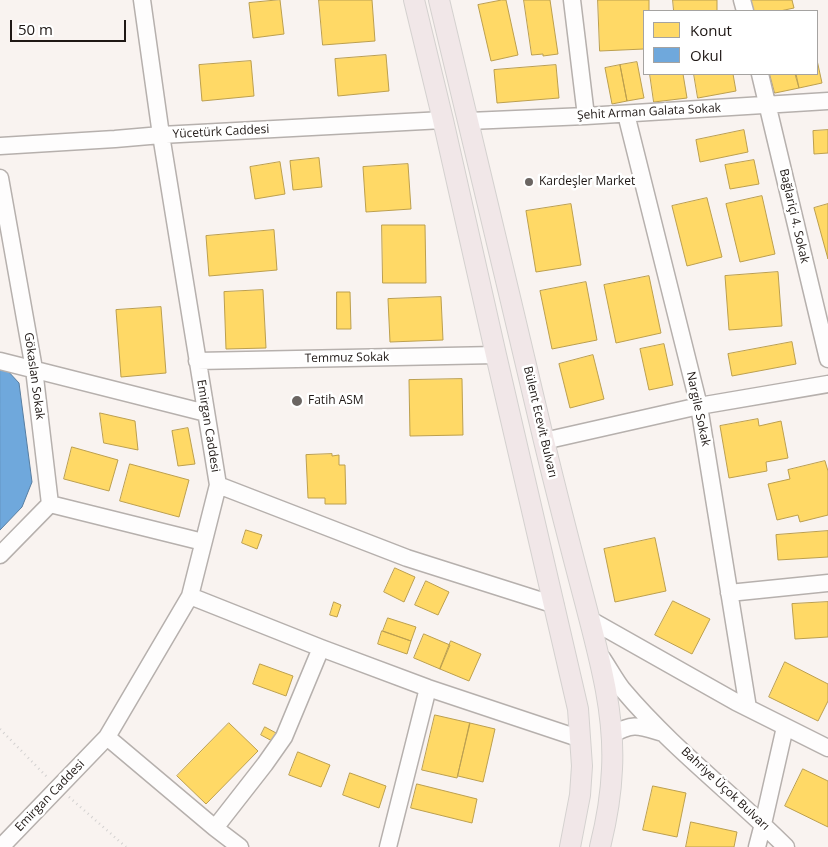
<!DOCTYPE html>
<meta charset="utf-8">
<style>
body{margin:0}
#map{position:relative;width:828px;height:847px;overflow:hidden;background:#f9f3f0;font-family:"Open Sans",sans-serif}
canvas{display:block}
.legend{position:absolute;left:643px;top:10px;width:175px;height:65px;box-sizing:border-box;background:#fff;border:1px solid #a5a3a1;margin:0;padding:6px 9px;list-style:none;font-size:15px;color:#1f1815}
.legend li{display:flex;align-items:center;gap:10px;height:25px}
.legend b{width:25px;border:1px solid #a5a3a1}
.scale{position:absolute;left:10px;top:20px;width:116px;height:22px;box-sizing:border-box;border:2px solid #1f1815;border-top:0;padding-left:6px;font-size:15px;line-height:18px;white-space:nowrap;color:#1f1815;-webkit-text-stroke:4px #fff;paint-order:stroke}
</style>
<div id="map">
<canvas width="828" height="847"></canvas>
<ul class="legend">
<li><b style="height:14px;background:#ffd966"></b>Konut</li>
<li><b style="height:14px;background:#6fa8dc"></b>Okul</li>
</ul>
<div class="scale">50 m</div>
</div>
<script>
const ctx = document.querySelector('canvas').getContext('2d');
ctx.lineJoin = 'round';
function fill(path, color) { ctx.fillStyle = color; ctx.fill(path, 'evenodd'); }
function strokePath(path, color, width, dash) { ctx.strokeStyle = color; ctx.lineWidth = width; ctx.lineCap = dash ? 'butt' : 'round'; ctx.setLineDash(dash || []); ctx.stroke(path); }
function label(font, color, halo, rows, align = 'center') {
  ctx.font = font + ' "Open Sans",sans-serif'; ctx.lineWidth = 5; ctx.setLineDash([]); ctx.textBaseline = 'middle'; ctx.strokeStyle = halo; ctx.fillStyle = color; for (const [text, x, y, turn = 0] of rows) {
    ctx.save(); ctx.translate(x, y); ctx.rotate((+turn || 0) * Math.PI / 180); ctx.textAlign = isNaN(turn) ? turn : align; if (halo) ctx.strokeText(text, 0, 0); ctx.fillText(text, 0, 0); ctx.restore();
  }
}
const homes = new Path2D(`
 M 280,0 L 284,34 L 253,38 L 249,3 Z
 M 319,0 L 372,0 L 375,41 L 323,45 Z
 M 502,0 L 506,0 L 518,55 L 491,61 L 478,5 Z
 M 524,0 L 550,0 L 558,54 L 543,56 L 543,54 L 532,55 Z
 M 598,0 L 649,0 L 649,11 L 644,11 L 644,49 L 600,51 Z
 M 673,0 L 717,0 L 717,11 L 674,11 Z
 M 751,0 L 792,0 L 794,8 L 780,11 L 754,11 Z
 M 386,55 L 389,91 L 338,96 L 335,59 Z
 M 817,60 L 822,83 L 799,88 L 796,74 L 817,74 Z
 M 251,61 L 254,96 L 202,101 L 199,65 Z
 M 637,62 L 644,98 L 627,101 L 620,65 Z
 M 556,65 L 559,98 L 497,103 L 494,70 Z
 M 620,65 L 627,101 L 612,104 L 605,68 Z
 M 650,74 L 683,74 L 687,98 L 654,102 Z
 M 694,74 L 733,74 L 736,91 L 698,98 Z
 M 770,74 L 795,74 L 799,88 L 775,93 Z
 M 744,130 L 748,152 L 700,162 L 696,140 Z
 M 828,130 L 828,153 L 814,154 L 813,131 Z
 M 319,158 L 322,187 L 293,190 L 290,161 Z
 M 754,160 L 759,184 L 730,189 L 725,165 Z
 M 280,162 L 285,194 L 255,199 L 250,167 Z
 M 408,164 L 411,209 L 366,212 L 363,167 Z
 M 762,196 L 775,254 L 740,262 L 726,204 Z
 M 707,198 L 722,257 L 687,266 L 672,206 Z
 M 571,204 L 581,265 L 536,272 L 526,211 Z
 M 828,204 L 828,259 L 814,208 Z
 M 382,225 L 425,225 L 426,283 L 383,283 Z
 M 274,230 L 277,270 L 209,276 L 206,236 Z
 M 778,272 L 782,326 L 729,330 L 725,276 Z
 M 649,276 L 661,333 L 616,343 L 604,285 Z
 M 586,282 L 597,340 L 552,349 L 540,291 Z
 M 263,290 L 266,348 L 226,349 L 224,292 Z
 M 337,292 L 350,292 L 351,329 L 337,329 Z
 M 441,297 L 443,340 L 390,342 L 388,299 Z
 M 161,307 L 166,373 L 121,377 L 116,310 Z
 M 792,342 L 796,364 L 732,376 L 728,354 Z
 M 664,344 L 673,385 L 649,390 L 640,349 Z
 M 593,355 L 604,399 L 570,408 L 559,364 Z
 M 462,379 L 463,435 L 410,436 L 409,380 Z
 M 100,413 L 135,421 L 138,450 L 104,443 Z
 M 758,419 L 759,426 L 781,421 L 788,458 L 766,462 L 767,471 L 729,478 L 720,426 Z
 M 188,428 L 195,464 L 178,466 L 172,431 Z
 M 72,447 L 118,460 L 109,491 L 64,479 Z
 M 332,454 L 332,456 L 339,455 L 339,465 L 345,465 L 346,504 L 325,504 L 325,498 L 308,498 L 306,455 Z
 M 825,461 L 828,471 L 828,515 L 800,522 L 798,515 L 777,520 L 768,484 L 790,479 L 788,470 Z
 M 130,464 L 189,480 L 179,517 L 120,501 Z
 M 246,530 L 262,535 L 257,549 L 242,543 Z
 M 828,531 L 828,557 L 778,560 L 776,535 Z
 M 655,538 L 666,591 L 615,602 L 604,549 Z
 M 395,568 L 415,577 L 404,602 L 384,592 Z
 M 426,581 L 449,592 L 438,615 L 415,605 Z
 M 673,601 L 710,619 L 692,654 L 655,635 Z
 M 334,602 L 341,605 L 337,617 L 330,615 Z
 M 828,602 L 828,637 L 795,639 L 792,604 Z
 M 388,618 L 416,627 L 411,641 L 383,631 Z
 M 382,631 L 411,641 L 407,654 L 378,644 Z
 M 424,634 L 450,645 L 440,669 L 414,658 Z
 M 451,641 L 481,654 L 469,681 L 440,669 Z
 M 785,662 L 828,684 L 828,701 L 818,721 L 769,697 Z
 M 260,664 L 293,676 L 286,696 L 253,684 Z
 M 435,715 L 470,723 L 457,778 L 422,770 Z
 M 229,723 L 258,751 L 206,804 L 177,776 Z
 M 470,723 L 495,729 L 483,782 L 458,776 Z
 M 265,727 L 278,734 L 274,742 L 261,735 Z
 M 298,752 L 330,765 L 321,787 L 289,775 Z
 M 803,769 L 828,781 L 828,827 L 785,806 Z
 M 350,773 L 386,786 L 379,808 L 343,795 Z
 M 417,784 L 477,799 L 472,823 L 411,808 Z
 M 653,786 L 686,793 L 677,837 L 643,830 Z
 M 691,822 L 737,832 L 734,847 L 686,847 Z`);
fill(homes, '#ffd966');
strokePath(homes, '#bc9f4e', 1);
const schools = new Path2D(`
 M 0,368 L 6,369 L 19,383 L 32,482 L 22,507 L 0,530 Z`);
fill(schools, '#6fa8dc');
strokePath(schools, '#577da0', 1);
const minor = new Path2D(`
 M 572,0 L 586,116
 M 742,0 L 745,11
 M 760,74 L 828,359
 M 626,114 L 699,406 L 748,708
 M 469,121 L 586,116 L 828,101
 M 0,146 L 115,139 L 161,135 L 443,120
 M 0,178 L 34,369 L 50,504 L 0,555
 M 0,361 L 206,413
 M 197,361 L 496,355
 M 544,441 L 699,406 L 828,384
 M 218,485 L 407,558 L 555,605
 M 50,504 L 203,542
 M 729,593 L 828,583
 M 190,596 L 321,648 L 428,688 L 581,739
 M 589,619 L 736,702 L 828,748
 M 602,658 C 609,668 615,680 623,690 C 672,748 733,794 786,847
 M 611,735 C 634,722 639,726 663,733
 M 107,737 L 215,828
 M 1,847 L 107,737 L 190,596 L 218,485 L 161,135 L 142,0
 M 240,847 L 215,828 L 265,764 L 284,737 L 321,648
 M 388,847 L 428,688
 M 757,847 L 763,824 L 785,727`);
const major = new Path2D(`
 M 414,0 L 443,120 L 496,355 L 578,709 L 582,766 L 580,795 L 570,847
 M 439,0 C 475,147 509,294 544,441 C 557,495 571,549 585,602 C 599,656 615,713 612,769 C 611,794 606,823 600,847`);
strokePath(minor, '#b6b0ad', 19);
strokePath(major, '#d4d1cf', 22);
strokePath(new Path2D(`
 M 0,729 L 48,778
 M 69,797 L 126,847`), '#d3d1d0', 2.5, [1, 4]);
strokePath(minor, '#fefdfd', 16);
strokePath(major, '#f1e7e8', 20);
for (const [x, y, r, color] of [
 [529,182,5,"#6b6562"],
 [297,401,6,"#6b6562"]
]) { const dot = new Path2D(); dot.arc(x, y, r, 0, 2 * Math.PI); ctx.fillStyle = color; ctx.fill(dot); strokePath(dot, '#fff', 2); }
label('12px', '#1f1815', '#fff', [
 ["Şehit Arman Galata Sokak",649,112,-3],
 ["Yücetürk Caddesi",221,132,-3],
 ["Bağlariçi 4. Sokak",794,216,77],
 ["Temmuz Sokak",347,358,-1],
 ["Gökaslan Sokak",34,376,82],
 ["Nargile Sokak",698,409,78],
 ["Bülent Ecevit Bulvarı",540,422,77],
 ["Emirgan Caddesi",208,426,81],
 ["Bahriye Üçok Bulvarı",725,789,43],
 ["Emirgan Caddesi",50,796,-46]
]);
label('12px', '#1f1815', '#fff', [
 ["Kardeşler Market",539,182],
 ["Fatih ASM",308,401]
], 'left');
</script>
